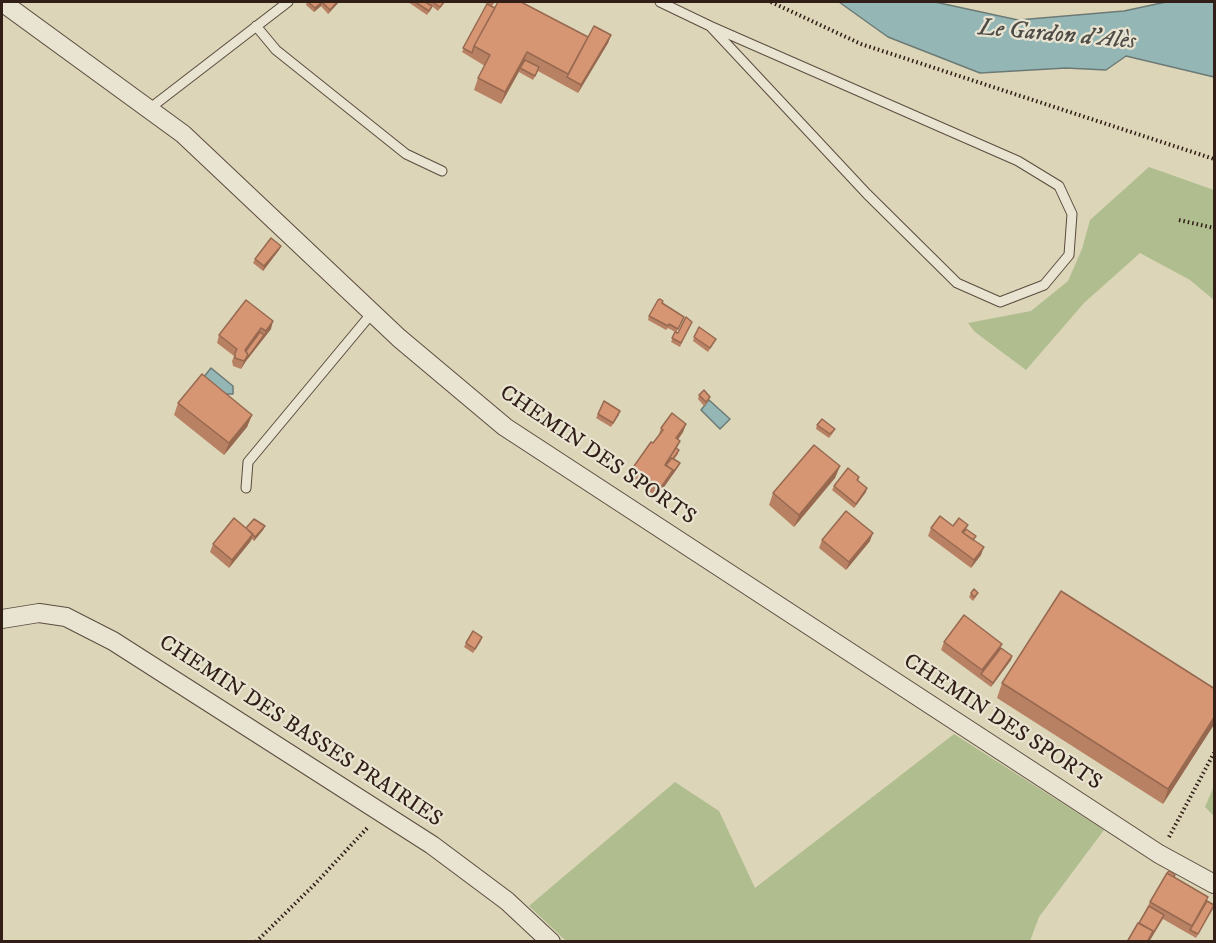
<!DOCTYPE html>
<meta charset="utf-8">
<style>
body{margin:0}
#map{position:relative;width:1216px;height:943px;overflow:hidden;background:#ddd5b8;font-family:"IM FELL DW Pica",serif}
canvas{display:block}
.frame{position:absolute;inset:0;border:3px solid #301e17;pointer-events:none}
</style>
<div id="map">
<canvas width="1216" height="943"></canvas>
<div class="frame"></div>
</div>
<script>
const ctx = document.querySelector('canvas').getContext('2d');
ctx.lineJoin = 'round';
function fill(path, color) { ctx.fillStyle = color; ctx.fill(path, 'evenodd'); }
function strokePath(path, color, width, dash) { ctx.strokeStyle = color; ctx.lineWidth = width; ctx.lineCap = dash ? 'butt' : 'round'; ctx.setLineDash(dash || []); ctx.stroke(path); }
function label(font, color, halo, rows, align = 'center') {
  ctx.font = font + ' "IM FELL DW Pica",serif'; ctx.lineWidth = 4.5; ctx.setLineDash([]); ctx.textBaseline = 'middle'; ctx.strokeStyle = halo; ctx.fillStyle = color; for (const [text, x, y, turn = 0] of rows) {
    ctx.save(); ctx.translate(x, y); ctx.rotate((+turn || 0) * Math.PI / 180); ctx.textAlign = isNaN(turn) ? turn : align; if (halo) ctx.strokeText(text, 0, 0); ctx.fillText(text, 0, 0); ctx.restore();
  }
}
fill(new Path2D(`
 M 1149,167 L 1214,190 L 1214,300 L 1190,280 L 1140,253 L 1084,303 L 1026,370 L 975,332 L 968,323 L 1031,311 L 1068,281 L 1082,249 L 1090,220 Z
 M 954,734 L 1104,830 L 1039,917 L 1030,941 L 566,941 L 529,906 L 675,782 L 719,811 L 755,888 Z
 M 1214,786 L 1214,816 L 1205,807 Z`), '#b0bd8f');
const water = new Path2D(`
 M 839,2 L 935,2 L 1018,20 L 1124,11 L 1166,2 L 1214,2 L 1214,77 L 1126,56 L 1106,70 L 1066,68 L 980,73 L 888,37 Z
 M 211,368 L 233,386 L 233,394 L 226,394 L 203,378 Z
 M 709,400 L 730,419 L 720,429 L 701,410 Z`);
fill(water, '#94b7b6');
strokePath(water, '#6c7a76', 1.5);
const lane = new Path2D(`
 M 660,2 L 710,26 L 1018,161 L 1059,186 L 1072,214 L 1069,255 L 1044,285 L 1000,302 L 957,283 L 867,194 L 710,26
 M 256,26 L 276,50 L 406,154 L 442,171
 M 149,109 L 288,2
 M 246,488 L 248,462 L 372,313`);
const street = new Path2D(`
 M 2,2 L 183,134 L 399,338 L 505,427 L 1159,854 L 1214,884
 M 2,619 L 39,613 L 66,617 L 113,641 L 432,845 L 507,901 L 551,942`);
strokePath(lane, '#5b4c3f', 11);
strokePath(street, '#5b4c3f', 20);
strokePath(new Path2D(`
 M 771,2 L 861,44 L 1214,159
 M 1179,220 L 1214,228
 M 1169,837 L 1214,753
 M 256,942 L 315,884 L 369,826`), '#301e17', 4, [1.5, 3]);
strokePath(lane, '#e9e4d1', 9);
strokePath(street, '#e9e4d1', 18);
fill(new Path2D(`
 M 307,2 L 339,2 L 328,14 L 321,6 L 314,12 L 306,5 Z
 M 408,2 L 445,2 L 438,11 L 433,7 L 433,6 L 427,15 Z
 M 482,2 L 495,2 L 492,6 L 495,8 L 588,37 L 611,35 L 608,43 L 578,93 L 538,71 L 533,80 L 519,72 L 501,104 L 474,90 L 478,78 L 485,66 L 462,52 L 487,4 Z
 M 281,246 L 279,250 L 263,271 L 253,263 L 255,259 Z
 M 246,300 L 271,329 L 246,361 L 241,369 L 233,366 L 232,361 L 234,356 L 217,343 L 219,335 Z
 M 662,303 L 682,321 L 676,333 L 678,333 L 692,322 L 680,347 L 671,342 L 675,332 L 668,328 L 666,330 L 648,320 L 649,316 Z
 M 694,337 L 716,339 L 708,352 L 693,341 Z
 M 699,395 L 709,401 L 704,406 L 698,399 Z
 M 178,403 L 252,415 L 247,427 L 224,455 L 174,415 Z
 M 598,414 L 619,415 L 611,427 L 596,418 Z
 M 686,424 L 683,432 L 678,440 L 680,441 L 677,448 L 678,454 L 674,459 L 680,463 L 678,467 L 657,497 L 629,477 L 632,469 L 658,437 L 661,428 Z
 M 817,425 L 835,429 L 833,433 L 829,438 L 816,429 Z
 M 840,466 L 835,478 L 794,527 L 769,505 L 773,493 Z
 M 859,477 L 858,481 L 866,492 L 854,508 L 832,490 L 834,486 Z
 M 968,525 L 966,529 L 974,541 L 981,555 L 971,568 L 928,536 L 931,528 Z
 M 265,526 L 263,530 L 254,541 L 252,539 L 250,542 L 229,568 L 210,552 L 213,544 L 246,528 Z
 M 822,540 L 870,541 L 846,570 L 819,548 Z
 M 971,593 L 978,593 L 976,597 L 973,601 L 969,597 Z
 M 481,641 L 473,653 L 464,647 L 466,643 Z
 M 944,642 L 1001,648 L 1011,660 L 991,687 L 941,650 Z
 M 1002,683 L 1215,689 L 1215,723 L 1163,804 L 997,698 Z
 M 1174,877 L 1207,901 L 1213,909 L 1196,938 L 1163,919 L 1149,942 L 1127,942 L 1139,923 L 1150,902 Z`), '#b98163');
fill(new Path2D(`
 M 322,2 L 321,6 L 314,12 L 315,8 Z
 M 337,2 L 339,2 L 328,14 L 330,10 Z
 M 611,35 L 608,43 L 578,93 L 581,85 Z
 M 527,52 L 523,64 L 501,104 L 505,92 Z
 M 281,246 L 279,250 L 263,271 L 264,266 Z
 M 273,321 L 271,329 L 246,361 L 241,369 L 244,361 L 264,335 L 266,331 Z
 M 252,415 L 247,427 L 224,455 L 229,443 Z
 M 686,424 L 683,432 L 673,446 L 676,438 Z
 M 680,463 L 678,467 L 657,497 L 660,489 Z
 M 840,466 L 835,478 L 794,527 L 799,515 Z
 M 867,488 L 866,492 L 854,508 L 856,504 Z
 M 265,526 L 263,530 L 254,541 L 255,537 Z
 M 873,533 L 870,541 L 846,570 L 849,562 Z
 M 253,534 L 250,542 L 229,568 L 232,560 Z
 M 984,547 L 981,555 L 971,568 L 974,560 Z
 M 1012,656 L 1011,660 L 991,687 L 993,683 Z
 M 1215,716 L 1215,723 L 1163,804 L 1168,789 Z
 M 1164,915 L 1149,942 L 1147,942 Z`), '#966950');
const building = new Path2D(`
 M 308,2 L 337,2 L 330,10 L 322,2 L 315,8 Z
 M 415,2 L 425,2 L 432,6 L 429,11 Z
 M 436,2 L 444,2 L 440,7 L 434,3 Z
 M 498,2 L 521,2 L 588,37 L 568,74 L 527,52 L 505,92 L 478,78 L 490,55 L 474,46 Z
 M 487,4 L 495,8 L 474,46 L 472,53 L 463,48 Z
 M 594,26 L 611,35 L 581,85 L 567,77 Z
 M 525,60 L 539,67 L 535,76 L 520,68 Z
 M 271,238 L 281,246 L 264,266 L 255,259 Z
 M 660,299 L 663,301 L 662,303 L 684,317 L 678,329 L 669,324 L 668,326 L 649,316 L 658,300 Z
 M 246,300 L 273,321 L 266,331 L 261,328 L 245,350 L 248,355 L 244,361 L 235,358 L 235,353 L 237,349 L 219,335 Z
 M 686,317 L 692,322 L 681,343 L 672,338 L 675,332 L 678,333 Z
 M 699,327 L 716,339 L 710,348 L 694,337 Z
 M 260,332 L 264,335 L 248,357 L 248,355 L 246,351 Z
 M 202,374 L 252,415 L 229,443 L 178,403 Z
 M 704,390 L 710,397 L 706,402 L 699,395 Z
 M 604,401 L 620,411 L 613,423 L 598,414 Z
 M 672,413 L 686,424 L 676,438 L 680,441 L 665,465 L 673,470 L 660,489 L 632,469 L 651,442 L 653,443 L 663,430 L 661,428 Z
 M 822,419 L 835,429 L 830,434 L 817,425 Z
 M 814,445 L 840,466 L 799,515 L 773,493 Z
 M 676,448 L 679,450 L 673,459 L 670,457 Z
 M 672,458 L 680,463 L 672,474 L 673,470 L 666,465 Z
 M 848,468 L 859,477 L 857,480 L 867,488 L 856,504 L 834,486 Z
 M 846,511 L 873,533 L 849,562 L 822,540 Z
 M 940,516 L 953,526 L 959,518 L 968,525 L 962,532 L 984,547 L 974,560 L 931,528 Z
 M 234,518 L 253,534 L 232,560 L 213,544 Z
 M 254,519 L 265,526 L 255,537 L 246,528 Z
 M 966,529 L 976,536 L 973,540 L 963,533 Z
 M 974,589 L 978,593 L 974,597 L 971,593 Z
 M 1061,591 L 1215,689 L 1215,716 L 1168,789 L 1002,683 Z
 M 964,615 L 1002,644 L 982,670 L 944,642 Z
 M 473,631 L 482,637 L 475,649 L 466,643 Z
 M 1001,648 L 1012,656 L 993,683 L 981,674 Z
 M 1169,871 L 1175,875 L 1174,877 L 1167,873 Z
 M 1167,873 L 1208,897 L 1192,926 L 1150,902 Z
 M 1207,901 L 1214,905 L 1198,934 L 1190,930 Z
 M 1149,906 L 1164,915 L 1152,935 L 1153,931 L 1139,923 Z
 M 1138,923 L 1153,931 L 1147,942 L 1127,942 Z`);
fill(building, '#d79673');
strokePath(building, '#966950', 1.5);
label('22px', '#301e17', '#e9e4d1', [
 ["CHEMIN DES SPORTS",597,456,34],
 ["CHEMIN DES SPORTS",1002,723,33],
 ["CHEMIN DES BASSES PRAIRIES",300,732,33]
]);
label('italic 24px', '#4e4c47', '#e9e4d1', [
 ["Le Gardon d'Alès",1057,36,5]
]);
</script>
